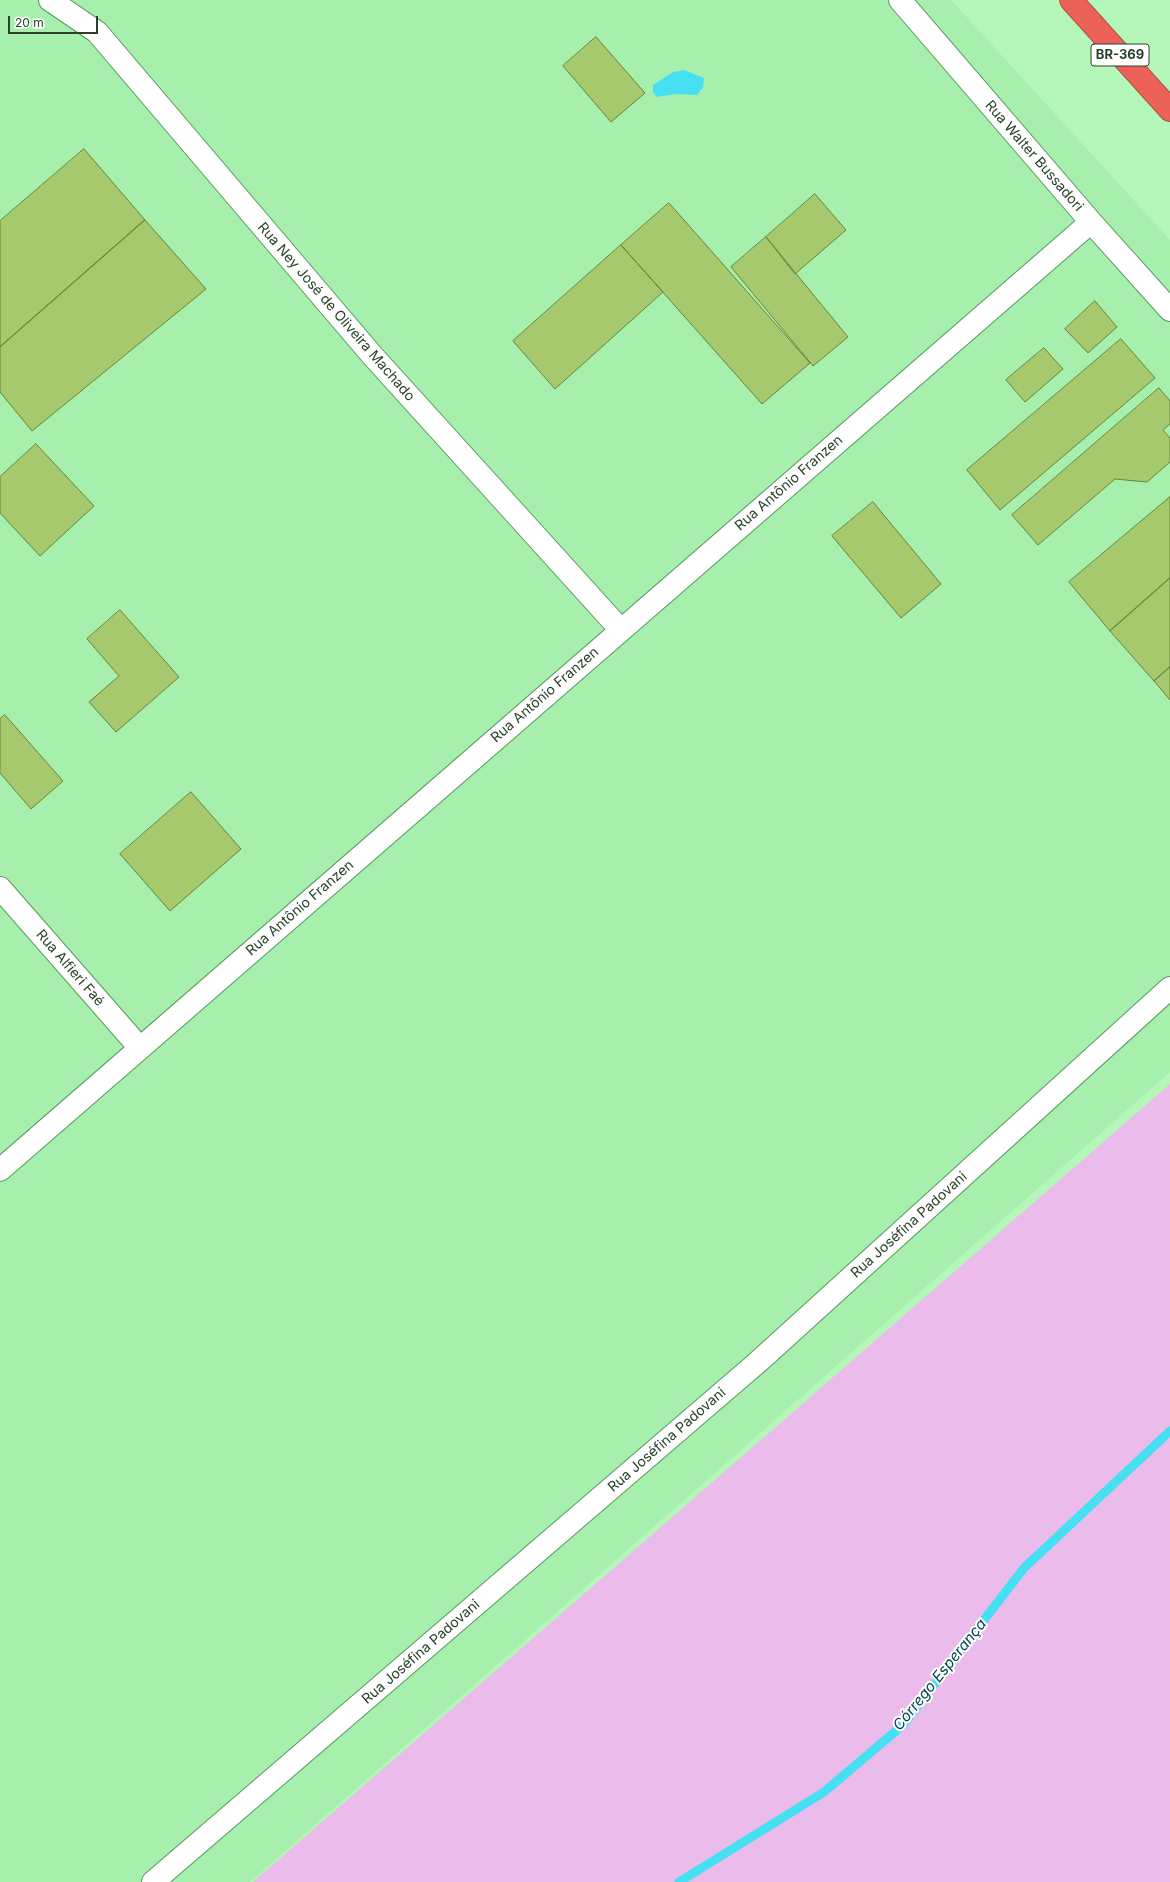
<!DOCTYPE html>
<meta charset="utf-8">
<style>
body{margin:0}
#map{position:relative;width:1170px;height:1882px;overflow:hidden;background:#b5f6b9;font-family:Inter,sans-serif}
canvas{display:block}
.scale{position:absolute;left:8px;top:16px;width:90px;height:18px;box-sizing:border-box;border:2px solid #28422a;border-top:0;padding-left:5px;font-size:12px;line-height:14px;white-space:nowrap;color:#28422a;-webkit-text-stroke:3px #fff;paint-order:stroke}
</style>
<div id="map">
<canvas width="1170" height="1882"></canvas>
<div class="scale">20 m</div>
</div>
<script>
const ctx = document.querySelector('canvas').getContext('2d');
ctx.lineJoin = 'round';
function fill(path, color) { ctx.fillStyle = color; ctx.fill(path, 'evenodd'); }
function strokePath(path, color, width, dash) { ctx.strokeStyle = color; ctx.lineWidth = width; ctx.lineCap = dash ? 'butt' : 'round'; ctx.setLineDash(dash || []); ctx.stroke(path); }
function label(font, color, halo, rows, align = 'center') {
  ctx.font = font + ' Inter,sans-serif'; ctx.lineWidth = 4; ctx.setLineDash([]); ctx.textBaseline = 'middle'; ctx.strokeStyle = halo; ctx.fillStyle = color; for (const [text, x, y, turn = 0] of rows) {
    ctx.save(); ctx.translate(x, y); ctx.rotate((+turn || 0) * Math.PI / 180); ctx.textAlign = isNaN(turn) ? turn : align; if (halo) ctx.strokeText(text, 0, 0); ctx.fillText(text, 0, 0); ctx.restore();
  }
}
fill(new Path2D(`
 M 0,0 L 951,0 L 1170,240 L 1170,1072 L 250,1882 L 0,1882 Z`), '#a7efac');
fill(new Path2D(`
 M 1170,1084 L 1170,1882 L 253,1882 Z`), '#ebbceb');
fill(new Path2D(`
 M 684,70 L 704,78 L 703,87 L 697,95 L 676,94 L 657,97 L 653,92 L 653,85 L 673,72 Z`), '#47e0f2');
strokePath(new Path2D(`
 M 679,1882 L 824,1792 L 903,1725 L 1024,1568 L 1170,1431`), '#47e0f2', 9);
const building = new Path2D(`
 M 596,37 L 645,93 L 611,122 L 563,66 Z
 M 84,149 L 145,220 L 0,347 L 0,221 Z
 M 815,194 L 846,230 L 795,274 L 766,237 Z
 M 669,203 L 810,363 L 762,404 L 621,245 Z
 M 145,220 L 206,289 L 32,431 L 0,392 L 0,347 Z
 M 766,237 L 848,337 L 813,366 L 731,267 Z
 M 621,245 L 663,292 L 555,389 L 513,341 Z
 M 1095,301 L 1117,327 L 1088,353 L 1065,329 Z
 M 1121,339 L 1155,378 L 1000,510 L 967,470 Z
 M 1044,348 L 1063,369 L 1025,402 L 1006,380 Z
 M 1159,388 L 1170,401 L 1170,424 L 1163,430 L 1170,438 L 1170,462 L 1147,482 L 1115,479 L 1038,545 L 1012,515 Z
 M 36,444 L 94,506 L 40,556 L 0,513 L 0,477 Z
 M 1170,497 L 1170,578 L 1110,631 L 1069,582 Z
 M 873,502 L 941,584 L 901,618 L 832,536 Z
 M 1170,578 L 1170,667 L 1154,681 L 1110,631 Z
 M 120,610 L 179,677 L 116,732 L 89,702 L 119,676 L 87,639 Z
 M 1170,667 L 1170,700 L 1154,681 Z
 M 5,715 L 63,781 L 31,809 L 0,773 L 0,719 Z
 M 191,792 L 241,849 L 170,911 L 120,854 Z`);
fill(building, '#a5c96c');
strokePath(building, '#69843b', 1);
const street = new Path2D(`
 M 50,0 L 97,32 L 371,354 L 620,629
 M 900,0 L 1091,222 L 1170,310
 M 0,888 L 140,1048
 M 0,1170 L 1091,222
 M 153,1882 L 758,1362 L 1170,988`);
const highway = new Path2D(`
 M 1071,0 L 1170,110`);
strokePath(street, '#5a9860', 24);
strokePath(highway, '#a75648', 24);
strokePath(street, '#fff', 22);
strokePath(highway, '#ec6158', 22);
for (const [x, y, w] of [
 [1120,55,58]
]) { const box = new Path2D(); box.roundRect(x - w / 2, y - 11, w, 22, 3); ctx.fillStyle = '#fff'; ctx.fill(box); strokePath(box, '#28422a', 1); }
label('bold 13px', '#28422a', null, [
 ["BR-369",1120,55]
]);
label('14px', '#28422a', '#fff', [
 ["Rua Walter Bussadori",1034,156,49],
 ["Rua Ney José de Oliveira Machado",336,312,49],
 ["Rua Antônio Franzen",789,483,-41],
 ["Rua Antônio Franzen",545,695,-41],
 ["Rua Antônio Franzen",300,908,-41],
 ["Rua Alfieri Faé",70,968,49],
 ["Rua Joséfina Padovani",909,1225,-42],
 ["Rua Joséfina Padovani",667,1440,-41],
 ["Rua Joséfina Padovani",421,1652,-41]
]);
label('italic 15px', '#00474e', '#fff', [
 ["Córrego Esperança",940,1675,-51]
]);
</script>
